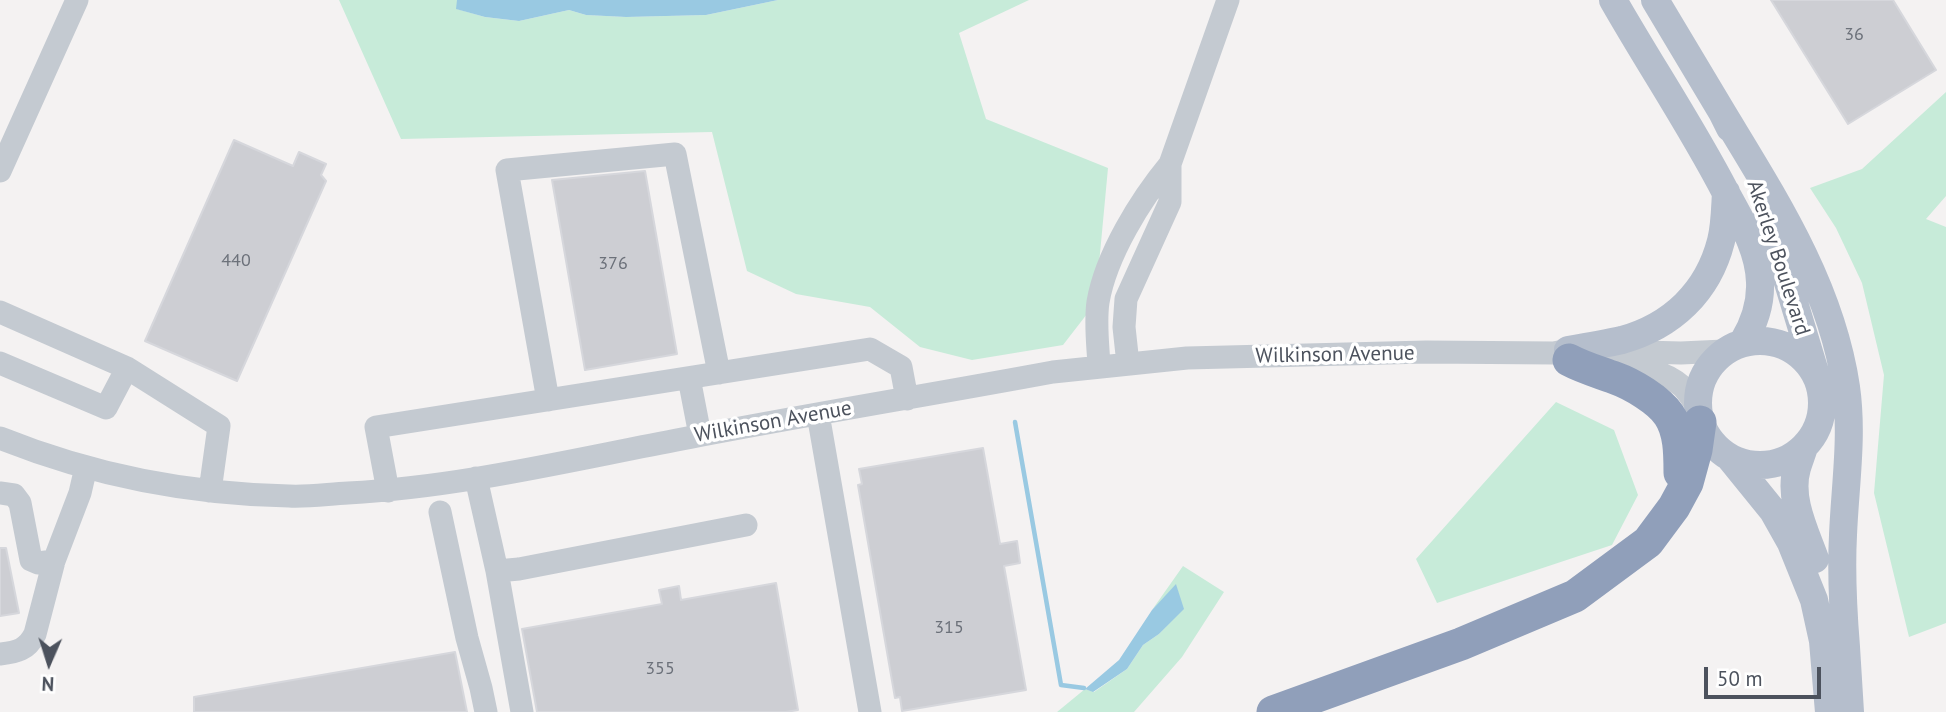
<!DOCTYPE html>
<style>
body{margin:0}
#map{position:relative;width:1946px;height:712px;overflow:hidden;background:#f4f2f2;font-family:"PT Sans",sans-serif}
canvas{display:block}
.north{position:absolute;left:14px;top:628px;width:70px;height:70px;-webkit-text-stroke:5px #fff;paint-order:stroke;rotate:183deg;font-size:19px;font-weight:700;line-height:28px;text-align:center;color:#4c525d}
.north::after{content:'';display:block;margin:auto;width:24px;height:32px;background:#4c525d;clip-path:polygon(50% 0,100% 100%,50% 72%,0 100%)}
.scale{position:absolute;left:1704px;top:667px;width:117px;height:32px;box-sizing:border-box;border:4px solid #4c525d;border-top:0;padding-left:9px;font-size:21px;line-height:24px;white-space:nowrap;color:#4c525d;-webkit-text-stroke:5px #fff;paint-order:stroke}
</style>
<div id="map">
<canvas width="1946" height="712"></canvas>
<div class="north">N</div>
<div class="scale">50 m</div>
</div>
<script>
const ctx = document.querySelector('canvas').getContext('2d');
ctx.lineJoin = 'round';
function fill(path, color) { ctx.fillStyle = color; ctx.fill(path, 'evenodd'); }
function strokePath(path, color, width, dash) { ctx.strokeStyle = color; ctx.lineWidth = width; ctx.lineCap = dash ? 'butt' : 'round'; ctx.setLineDash(dash || []); ctx.stroke(path); }
function label(font, color, halo, rows, align = 'center') {
  ctx.font = font + ' "PT Sans",sans-serif'; ctx.lineWidth = 7; ctx.setLineDash([]); ctx.textBaseline = 'middle'; ctx.strokeStyle = halo; ctx.fillStyle = color; for (const [text, x, y, turn = 0] of rows) {
    ctx.save(); ctx.translate(x, y); ctx.rotate((+turn || 0) * Math.PI / 180); ctx.textAlign = isNaN(turn) ? turn : align; if (halo) ctx.strokeText(text, 0, 0); ctx.fillText(text, 0, 0); ctx.restore();
  }
}
fill(new Path2D(`
 M 339,0 L 457,0 L 457,9 L 485,17 L 519,21 L 569,10 L 586,15 L 626,17 L 706,15 L 778,0 L 1029,0 L 959,33 L 986,119 L 1108,168 L 1099,264 L 1087,314 L 1063,345 L 972,360 L 920,347 L 870,307 L 796,294 L 747,271 L 712,132 L 401,139 Z
 M 1946,92 L 1946,196 L 1926,219 L 1946,227 L 1946,623 L 1909,637 L 1874,493 L 1884,375 L 1862,283 L 1836,228 L 1810,188 L 1862,169 Z
 M 1556,402 L 1614,430 L 1638,495 L 1612,545 L 1437,603 L 1416,559 Z
 M 1183,566 L 1224,592 L 1182,657 L 1134,712 L 1057,712 L 1085,689 L 1094,692 L 1127,669 L 1143,645 L 1159,634 L 1183,609 L 1176,585 L 1152,610 Z`), '#c7ebd9');
fill(new Path2D(`
 M 457,0 L 778,0 L 706,15 L 626,17 L 586,15 L 569,10 L 519,21 L 485,17 L 456,9 Z
 M 1176,584 L 1184,609 L 1159,634 L 1143,645 L 1127,669 L 1093,692 L 1085,689 L 1119,660 L 1152,610 Z`), '#99c9e2');
strokePath(new Path2D(`
 M 1015,422 L 1061,685 L 1084,688`), '#99c9e2', 4.5);
const building = new Path2D(`
 M 1771,0 L 1893,0 L 1936,70 L 1848,124 Z
 M 234,140 L 293,166 L 299,152 L 326,164 L 321,175 L 326,181 L 237,381 L 145,341 Z
 M 645,171 L 677,354 L 585,370 L 552,180 Z
 M 983,448 L 1000,544 L 1017,541 L 1020,563 L 1004,566 L 1026,690 L 902,711 L 900,697 L 895,698 L 858,485 L 862,484 L 859,469 Z
 M 0,548 L 6,548 L 19,613 L 0,616 Z
 M 776,583 L 798,710 L 786,712 L 537,712 L 522,629 L 662,604 L 659,590 L 679,586 L 681,600 Z
 M 455,652 L 467,712 L 194,712 L 194,697 Z`);
fill(building, '#cdced3');
strokePath(building, '#d6d7dc', 2);
strokePath(new Path2D(`
 M 0,171 L 77,0
 M 0,312 L 127,368 L 219,426 L 210,491
 M 0,363 L 106,408 L 127,368
 M 1128,364 L 1124,327 L 1126,299 L 1170,202 L 1170,164 L 1228,0
 M 1612,364 C 1636,366 1664,370 1683,387 C 1688,392 1693,400 1697,406
 M 1099,366 C 1098,345 1095,323 1098,302 C 1106,255 1141,199 1170,164
 M 689,378 L 700,435
 M 548,400 L 507,170 L 675,154 L 719,373
 M 818,414 L 870,712
 M 0,438 C 92,475 190,494 289,496 C 308,497 328,494 348,493 C 460,487 571,460 682,439 C 805,415 929,395 1053,372 L 1187,358 L 1426,352 L 1554,353 L 1568,350 L 1681,353 L 1724,351
 M 476,478 L 497,571 L 522,712
 M 388,491 L 376,427 L 870,349 L 901,367 L 907,399
 M 0,493 L 14,495 L 20,503 L 31,560 L 38,563 L 54,561
 M 440,512 L 467,638 L 481,688 L 486,712
 M 497,571 L 519,569 L 746,525
 M 0,654 C 17,652 27,650 35,634 L 54,561 L 80,493 L 86,467`), '#c4cad1', 23);
strokePath(new Path2D(`
 M 1613,0 C 1650,65 1692,127 1726,193 C 1741,221 1759,249 1760,282 C 1761,304 1754,324 1743,342
 M 1655,0 L 1722,112 L 1730,128
 M 1722,112 C 1774,198 1831,285 1846,387 C 1853,436 1845,486 1843,535 C 1841,573 1843,610 1846,647
 M 1767,213 L 1815,372
 M1698 403a62 62 0 1 1 124 0a62 62 0 1 1-124 0Z
 M 1568,350 C 1586,347 1604,344 1622,340 C 1672,326 1708,292 1721,241 C 1725,226 1725,208 1726,192
 M 1804,447 C 1802,454 1799,461 1797,468 C 1788,498 1805,531 1815,559
 M 1730,458 L 1773,511 L 1791,543 L 1814,600 L 1823,641 L 1829,712
 M 1840,630 L 1846,647 L 1850,712`), '#b5becc', 28);
strokePath(new Path2D(`
 M 1569,360 C 1584,368 1599,372 1615,378 C 1632,384 1659,400 1669,415 C 1680,431 1680,454 1680,473
 M 1273,712 L 1461,644 L 1575,596 L 1648,542 L 1674,507 L 1687,483 L 1696,450 L 1700,422`), '#909fba', 33);
label('18px', '#6c717a', null, [
 ["36",1854,35],
 ["440",236,261],
 ["376",613,264],
 ["315",949,628],
 ["355",660,669]
]);
label('21px', '#4c525d', '#fff', [
 ["Akerley Boulevard",1778,258,72],
 ["Wilkinson Avenue",1335,355,-1],
 ["Wilkinson Avenue",773,422,-10]
]);
</script>
